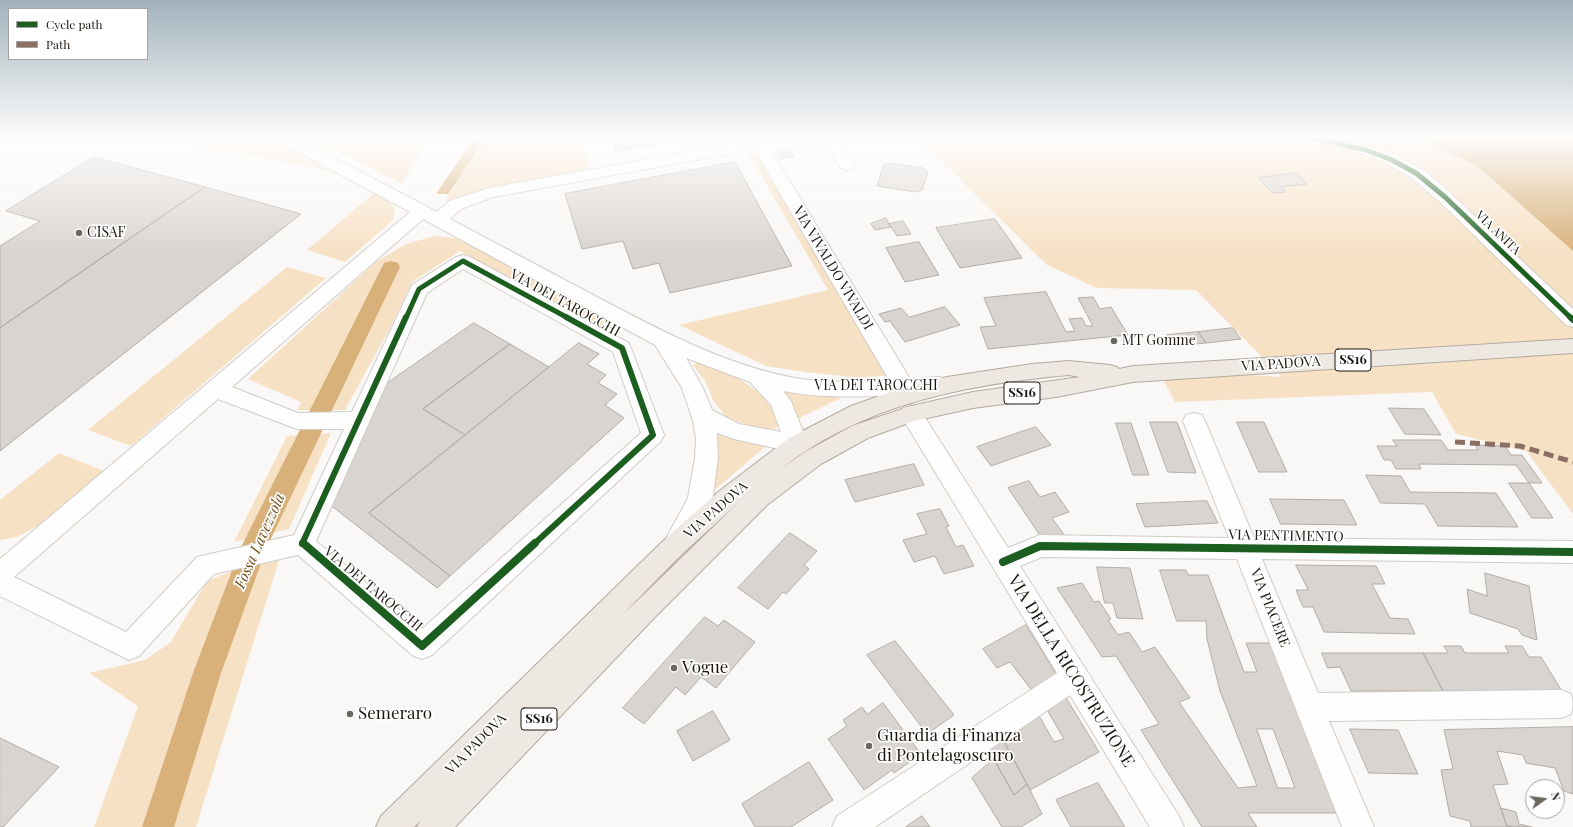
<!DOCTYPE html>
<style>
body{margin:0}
#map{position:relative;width:1573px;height:827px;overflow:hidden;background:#faf8f6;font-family:"Playfair Display",serif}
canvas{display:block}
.legend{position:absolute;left:8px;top:8px;width:140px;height:52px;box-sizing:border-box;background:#fff;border:1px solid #a5a29f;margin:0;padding:5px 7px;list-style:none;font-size:12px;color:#1d170f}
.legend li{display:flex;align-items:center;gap:8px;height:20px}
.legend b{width:20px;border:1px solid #a5a29f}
.north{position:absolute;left:1525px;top:779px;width:40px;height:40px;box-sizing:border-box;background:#fff;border:1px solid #a5a29f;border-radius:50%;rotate:76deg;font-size:11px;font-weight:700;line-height:16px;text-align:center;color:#1d170f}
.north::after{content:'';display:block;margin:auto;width:14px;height:18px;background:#6a6660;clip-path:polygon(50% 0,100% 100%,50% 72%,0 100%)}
</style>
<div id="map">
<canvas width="1573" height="827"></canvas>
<ul class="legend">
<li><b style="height:5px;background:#1b5e20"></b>Cycle path</li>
<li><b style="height:5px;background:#8d6e63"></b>Path</li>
</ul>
<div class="north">N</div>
</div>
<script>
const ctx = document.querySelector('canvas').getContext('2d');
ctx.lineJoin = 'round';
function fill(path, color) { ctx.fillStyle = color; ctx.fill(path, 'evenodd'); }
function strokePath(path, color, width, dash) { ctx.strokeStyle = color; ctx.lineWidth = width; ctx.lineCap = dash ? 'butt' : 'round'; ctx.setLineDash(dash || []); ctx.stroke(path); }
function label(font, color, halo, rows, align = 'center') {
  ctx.font = font + ' "Playfair Display",serif'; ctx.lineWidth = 3.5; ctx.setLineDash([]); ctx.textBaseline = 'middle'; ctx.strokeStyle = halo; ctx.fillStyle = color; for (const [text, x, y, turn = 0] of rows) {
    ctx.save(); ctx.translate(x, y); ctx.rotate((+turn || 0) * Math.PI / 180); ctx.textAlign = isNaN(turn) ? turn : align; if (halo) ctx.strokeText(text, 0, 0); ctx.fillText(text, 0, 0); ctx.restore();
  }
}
fill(new Path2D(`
 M 160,138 L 270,138 L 331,171 Z
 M 311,138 L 428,138 L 402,184 Z
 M 486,138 L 581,138 L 591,170 L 476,192 L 460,196 L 445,205 L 448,194 Z
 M 902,138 L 1417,138 L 1476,165 L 1573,251 L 1573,514 L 1526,451 L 1456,434 L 1432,392 L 1175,402 L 1158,370 L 1282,377 L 1196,290 L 1097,288 L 1047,265 L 928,148 Z
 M 746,150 L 760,154 L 891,375 L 859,378 L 805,372 L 766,366 L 679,325 L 828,290 Z
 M 374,193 L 388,200 L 395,209 L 393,220 L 345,262 L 307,250 Z
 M 434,236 L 463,239 L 624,326 L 615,335 L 460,251 L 412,282 L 390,328 L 345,410 L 297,410 L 301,402 L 248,379 L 376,262 L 406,244 Z
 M 287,267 L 326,278 L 131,446 L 88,430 Z
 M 703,359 C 736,379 762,385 781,423 L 773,431 L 753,427 L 726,417 L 713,400 L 705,381 L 693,365 Z
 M 777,388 L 847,395 L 797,419 Z
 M 331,433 L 289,529 L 234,542 L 287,436 Z
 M 716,433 L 738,440 L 767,445 L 709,495 L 718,460 Z
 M 59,453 L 104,471 L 45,522 L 17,537 L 0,540 L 0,500 Z
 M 279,560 L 196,827 L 94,827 L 138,706 L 89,673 L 145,660 L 171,642 L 207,581 L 238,569 Z`), '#f7e1c5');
fill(new Path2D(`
 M 474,138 L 486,138 L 448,194 L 436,194 Z
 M 1417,138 L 1573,138 L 1573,251 L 1476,165 Z`), '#d8b079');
fill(new Path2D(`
 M 391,261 L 398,263 L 400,267 L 267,547 L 221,673 L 174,827 L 142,827 L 193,673 L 241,547 L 382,267 L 384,263 Z`), '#d8b079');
const building = new Path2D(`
 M 611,138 L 689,138 L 616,151 Z
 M 789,148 L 794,156 L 781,159 L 777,151 Z
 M 94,157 L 205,187 L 0,328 L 0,246 L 40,221 L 6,211 Z
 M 735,162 L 792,266 L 670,293 L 659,263 L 633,269 L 623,241 L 582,249 L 565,194 Z
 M 891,163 L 923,168 L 928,172 L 922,190 L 915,192 L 877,186 L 883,166 Z
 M 1296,173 L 1307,184 L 1281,187 L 1286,192 L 1273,193 L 1258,178 Z
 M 205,187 L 301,214 L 0,451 L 0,328 Z
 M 886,218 L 891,227 L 875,230 L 871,224 Z
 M 995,219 L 1022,258 L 960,268 L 936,228 Z
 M 903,221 L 911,234 L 897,236 L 889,224 Z
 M 919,242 L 939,275 L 905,282 L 886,248 Z
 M 1046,292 L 1066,332 L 1075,331 L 1069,319 L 1082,318 L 1086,326 L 1093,326 L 1078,298 L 1093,297 L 1100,309 L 1111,307 L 1128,335 L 988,349 L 980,327 L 996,326 L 984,298 Z
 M 945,307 L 960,325 L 905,342 L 890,321 L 885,322 L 879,314 L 901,308 L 909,317 Z
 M 474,323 L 510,344 L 423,409 L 465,435 L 369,513 L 450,576 L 437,588 L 329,504 L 383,386 Z
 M 1233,328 L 1241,339 L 1206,343 L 1198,332 Z
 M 1198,332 L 1206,343 L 1175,346 L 1167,335 Z
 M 579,343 L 599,354 L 587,364 L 606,375 L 598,383 L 617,394 L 605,405 L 624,418 L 450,576 L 369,513 Z
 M 510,344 L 549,367 L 465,435 L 423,409 Z
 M 1389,408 L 1424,409 L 1441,435 L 1405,434 Z
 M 1150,422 L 1177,422 L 1196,473 L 1168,472 Z
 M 1237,422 L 1264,422 L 1287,472 L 1259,472 Z
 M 1116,423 L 1131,423 L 1149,475 L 1133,475 Z
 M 1036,427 L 1051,445 L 991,466 L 977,447 Z
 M 1393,440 L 1441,440 L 1448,450 L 1478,450 L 1475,445 L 1505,446 L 1511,455 L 1522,455 L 1542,483 L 1529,483 L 1516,465 L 1419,464 L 1421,469 L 1396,469 L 1391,460 L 1384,460 L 1377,446 L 1397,446 Z
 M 914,464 L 924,485 L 855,502 L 845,480 Z
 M 1366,475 L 1401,476 L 1410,492 L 1496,493 L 1518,527 L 1438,526 L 1425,504 L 1381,503 Z
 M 1029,481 L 1040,497 L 1055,492 L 1069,512 L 1052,518 L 1065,536 L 1045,543 L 1008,488 Z
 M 1509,483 L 1529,483 L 1553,518 L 1532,518 Z
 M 1270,499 L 1344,500 L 1357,525 L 1281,524 Z
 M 1207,501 L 1218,523 L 1145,527 L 1136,504 Z
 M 940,509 L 949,526 L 946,527 L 956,547 L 963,545 L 974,566 L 944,574 L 935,556 L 914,562 L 903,540 L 927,534 L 917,514 Z
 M 790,533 L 817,551 L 804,565 L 809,569 L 786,594 L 783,592 L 768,609 L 738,588 Z
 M 1296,565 L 1376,566 L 1385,584 L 1372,584 L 1390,618 L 1408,619 L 1415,634 L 1324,632 L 1313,607 L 1303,607 L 1296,590 L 1308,590 Z
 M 1097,567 L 1130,568 L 1143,619 L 1117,618 L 1113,603 L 1105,603 Z
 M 1160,570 L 1186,570 L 1188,575 L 1208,575 L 1244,672 L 1257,672 L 1246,643 L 1281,643 L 1350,813 L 1248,813 L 1257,827 L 1202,827 L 1141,730 L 1159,724 L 1116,656 L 1102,657 L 1057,588 L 1082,583 L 1094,602 L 1099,601 L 1111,619 L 1108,620 L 1118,635 L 1129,632 L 1142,652 L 1155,647 L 1190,698 L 1179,702 L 1238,788 L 1257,786 L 1220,691 L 1207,639 L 1206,621 L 1177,621 ZM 1257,729 L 1273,729 L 1295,788 L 1278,788 Z
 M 1485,573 L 1529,586 L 1537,640 L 1522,635 L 1518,629 L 1470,613 L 1467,589 L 1487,596 Z
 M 705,617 L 718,626 L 724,620 L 755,642 L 716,688 L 701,677 L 685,695 L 676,687 L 644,724 L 623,708 Z
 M 1026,625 L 1058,677 L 1033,692 L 1010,662 L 997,668 L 983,649 Z
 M 895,641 L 954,715 L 927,734 L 867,655 Z
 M 1444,646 L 1461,646 L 1465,653 L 1509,653 L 1505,646 L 1522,646 L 1529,657 L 1541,657 L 1568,701 L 1487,691 L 1443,691 L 1423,653 L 1448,653 Z
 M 1322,653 L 1423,653 L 1443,691 L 1351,691 L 1340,667 L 1328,668 Z
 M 1065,696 L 1099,752 L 1030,790 L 1002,738 L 1038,714 L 1054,742 L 1064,739 L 1046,708 Z
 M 883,703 L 921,754 L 894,773 L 892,770 L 864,790 L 828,739 L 847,726 L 843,720 L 862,707 L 867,714 Z
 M 713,711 L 730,740 L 693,761 L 677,731 Z
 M 1573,727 L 1573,794 L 1564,791 L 1555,768 L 1526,763 L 1523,755 L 1497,751 L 1508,784 L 1493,785 L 1507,826 L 1511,827 L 1471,827 L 1470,821 L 1450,816 L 1441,770 L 1453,769 L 1444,730 Z
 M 1350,729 L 1398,730 L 1418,774 L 1369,773 Z
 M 0,738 L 59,767 L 3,827 L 0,827 Z
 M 1002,738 L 1027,784 L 1014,795 L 988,749 Z
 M 994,759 L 1014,795 L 1027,784 L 1042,814 L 1021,827 L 1002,827 L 972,778 Z
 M 809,762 L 833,800 L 791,827 L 755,827 L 742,804 Z
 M 1098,783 L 1125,827 L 1071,827 L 1056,800 Z
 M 1501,808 L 1516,812 L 1519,824 L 1532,827 L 1507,826 Z
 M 922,816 L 930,827 L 906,827 Z`);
fill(building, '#d9d4d0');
strokePath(building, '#b0aca7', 1);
const street = new Path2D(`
 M 276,138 L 296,138 L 437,212 L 449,201 L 489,188 L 727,145 L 749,138 L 774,138 L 772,141 L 762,144 L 802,138 L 835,138 L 855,165 L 853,168 L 847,170 L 841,168 L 824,144 L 772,152 L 910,379 L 940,377 L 948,380 L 951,385 L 948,390 L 940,393 C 887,395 836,401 783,391 L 791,401 L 808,444 L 805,450 L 797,453 L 734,439 L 717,433 L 718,458 L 713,496 L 684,551 L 675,555 L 666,551 L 663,544 L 688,498 L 695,458 L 696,439 L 693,421 L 682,388 L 655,345 L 423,219 L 232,387 L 298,413 L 352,412 L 412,285 L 456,257 L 463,255 L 470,257 L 629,343 L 664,435 L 661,441 L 432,655 L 422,659 L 412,655 L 298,555 L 214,574 L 139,656 L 129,660 L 0,596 L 0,559 L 410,212 L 278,141 ZM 756,146 L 754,149 L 889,380 C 860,382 830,383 801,379 C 728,367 662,331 597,297 C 548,271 499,245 450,219 L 461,209 L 493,197 L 729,154 ZM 463,269 L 613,352 L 641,433 L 422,629 L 316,541 L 427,293 ZM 686,358 L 750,382 L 771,405 L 781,432 L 739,424 L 712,410 L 703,388 ZM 218,399 L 297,429 L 344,429 L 294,535 L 197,557 L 126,632 L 14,577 Z
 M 1305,138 L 1340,138 L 1359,143 L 1398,156 L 1422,169 L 1445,188 L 1573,309 L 1573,327 L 1566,325 L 1439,201 L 1410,177 L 1386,163 L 1361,153 L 1307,141 Z
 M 911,406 L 919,408 L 1008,548 L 1040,535 L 1229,538 L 1183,421 L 1186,415 L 1194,413 L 1202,415 L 1205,421 L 1254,538 L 1573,541 L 1573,563 L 1262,559 L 1318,693 L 1561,690 L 1571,694 C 1573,701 1573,707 1571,714 L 1561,718 L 1329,721 L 1374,827 L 1342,827 L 1237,559 L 1042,557 L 1020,566 L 1179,816 L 1184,827 L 1150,827 L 1070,695 L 875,827 L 832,827 L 837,816 L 1057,673 L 900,414 L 903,408 Z`);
const primary = new Path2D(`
 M 1573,339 L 1573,353 L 1133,382 L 1056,397 L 973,408 L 914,421 L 868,438 L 821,464 L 767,505 L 654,618 L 455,827 L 417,827 L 420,821 L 414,827 L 376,827 L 381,816 L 663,541 L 718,492 L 789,438 L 851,406 L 899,389 L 947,377 L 1032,364 L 1069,361 L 1110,365 L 1117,367 L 1119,369 L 1133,366 ZM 1069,375 L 1080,377 L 973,392 L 911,406 L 852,426 L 805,452 L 782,468 C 864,404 968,384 1069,375 ZM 739,502 L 636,602 L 623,614 L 681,555 Z`);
strokePath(street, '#d0ccc7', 2);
strokePath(primary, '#b2aa9f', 2);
fill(street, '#fefefe');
fill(primary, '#ede9e2');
strokePath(new Path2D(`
 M 1455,442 L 1520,446 L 1573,462`), '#8d6e63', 5, [10, 5]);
strokePath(new Path2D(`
 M 1313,138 L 1366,150 L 1392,160 L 1416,173 L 1445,197 L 1571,318
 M 406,318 L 419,289 L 463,261 L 568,318`), '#1b5e20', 5);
strokePath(new Path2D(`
 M 1570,317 L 1573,320
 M 302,544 L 406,317
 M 534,544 L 653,435 L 622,348 L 566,317`), '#1b5e20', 6);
strokePath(new Path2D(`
 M 303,543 L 422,646 L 535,543
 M 1003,562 L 1040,546 L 1573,552`), '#1b5e20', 8);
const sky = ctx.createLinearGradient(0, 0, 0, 254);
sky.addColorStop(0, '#a1b2bc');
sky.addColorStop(0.54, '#fdfcfb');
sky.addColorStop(1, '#fdfcfb00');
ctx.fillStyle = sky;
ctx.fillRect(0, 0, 1573, 254);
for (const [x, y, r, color] of [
 [79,233,4,"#6a6660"],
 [1114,341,4,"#6a6660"],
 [674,668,4,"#6a6660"],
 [350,714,4,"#6a6660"],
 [869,746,4,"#6a6660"]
]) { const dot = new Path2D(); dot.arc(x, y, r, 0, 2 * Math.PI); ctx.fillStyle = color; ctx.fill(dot); strokePath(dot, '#fff', 1.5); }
label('12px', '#1d170f', '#fff', [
 ["VIA ANITA",1498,233,44]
]);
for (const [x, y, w] of [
 [1353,360,36],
 [1022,393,36],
 [539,719,36]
]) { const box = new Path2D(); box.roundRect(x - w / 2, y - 11, w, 22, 3); ctx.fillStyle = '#fff'; ctx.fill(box); strokePath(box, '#1d170f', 1); }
label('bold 13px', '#1d170f', null, [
 ["SS16",1353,360],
 ["SS16",1022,393],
 ["SS16",539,719]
]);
label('14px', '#1d170f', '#fff', [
 ["CISAF",87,233],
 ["MT Gomme",1122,341]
], 'left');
label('14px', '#1d170f', '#fff', [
 ["VIA VIVALDO VIVALDI",833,268,59],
 ["VIA DEI TAROCCHI",565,303,29],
 ["VIA PADOVA",1281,364,-4],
 ["VIA DEI TAROCCHI",876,386],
 ["VIA PADOVA",716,510,-41],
 ["VIA PENTIMENTO",1286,536,1],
 ["VIA DEI TAROCCHI",373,589,40],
 ["VIA PIACERE",1270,608,68],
 ["VIA PADOVA",476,744,-45]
]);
label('italic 15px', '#704a0e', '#fff', [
 ["Fossa Lavezzola",260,541,-66]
]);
label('17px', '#1d170f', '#fff', [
 ["Vogue",682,668],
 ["Semeraro",358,714],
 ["Guardia di Finanza",877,736],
 ["di Pontelagoscuro",877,756]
], 'left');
label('17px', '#1d170f', '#fff', [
 ["VIA DELLA RICOSTRUZIONE",1071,671,58]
]);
</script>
